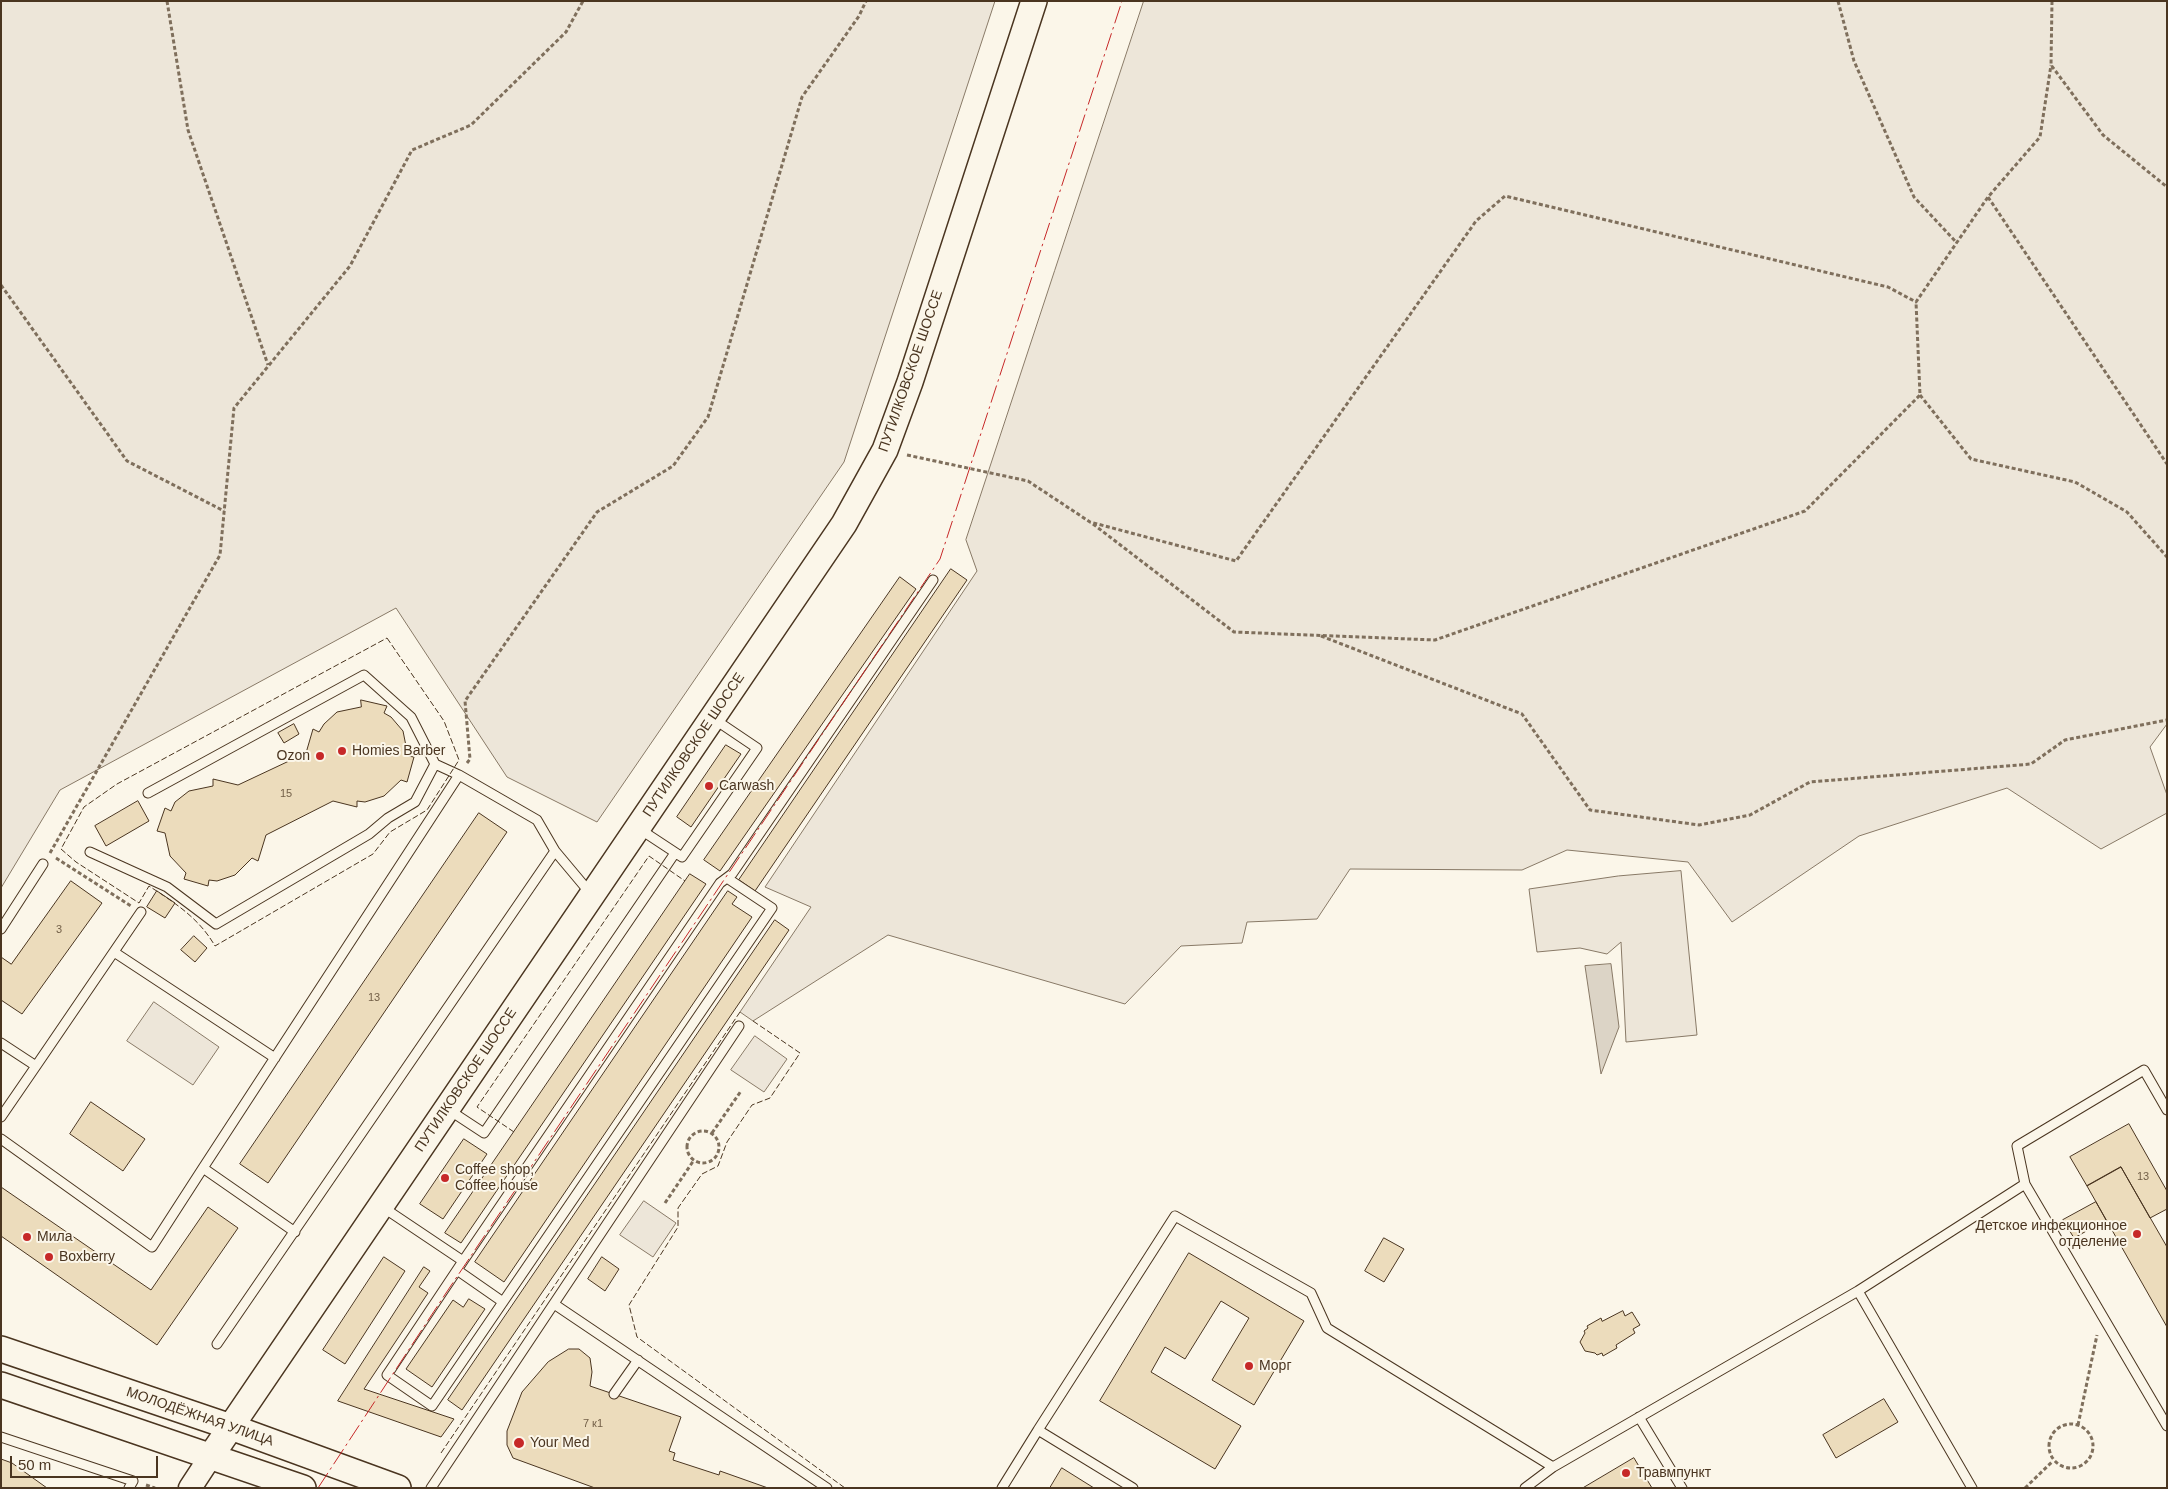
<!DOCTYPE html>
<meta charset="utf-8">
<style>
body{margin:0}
#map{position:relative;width:2168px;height:1489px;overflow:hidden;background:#fbf6e9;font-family:Helvetica,sans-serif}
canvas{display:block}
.frame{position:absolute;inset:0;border:2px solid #4a3520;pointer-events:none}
.scale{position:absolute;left:10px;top:1456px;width:148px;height:22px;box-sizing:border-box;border:2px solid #4a3520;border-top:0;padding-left:6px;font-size:15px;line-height:18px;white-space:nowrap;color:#4a3520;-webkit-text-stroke:4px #fbf6e9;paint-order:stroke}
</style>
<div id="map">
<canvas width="2168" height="1489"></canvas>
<div class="frame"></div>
<div class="scale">50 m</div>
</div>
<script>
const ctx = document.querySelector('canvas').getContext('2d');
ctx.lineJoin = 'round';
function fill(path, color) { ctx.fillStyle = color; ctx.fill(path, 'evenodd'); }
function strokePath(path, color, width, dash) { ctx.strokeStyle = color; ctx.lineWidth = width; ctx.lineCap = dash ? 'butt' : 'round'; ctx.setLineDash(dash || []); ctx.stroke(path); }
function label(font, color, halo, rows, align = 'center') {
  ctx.font = font + ' Helvetica,sans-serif'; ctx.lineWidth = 4; ctx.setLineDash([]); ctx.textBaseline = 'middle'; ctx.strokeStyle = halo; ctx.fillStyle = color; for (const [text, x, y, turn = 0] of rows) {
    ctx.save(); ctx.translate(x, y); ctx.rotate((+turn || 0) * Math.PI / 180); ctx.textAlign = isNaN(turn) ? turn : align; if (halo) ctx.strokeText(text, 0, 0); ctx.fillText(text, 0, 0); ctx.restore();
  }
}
const green = new Path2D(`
 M 1,1 L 995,1 L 844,462 L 597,822 L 507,777 L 396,608 L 60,790 L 1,888 Z
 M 1144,1 L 2167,1 L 2167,724 L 2150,747 L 2167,795 L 2167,813 L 2101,849 L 2007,788 L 1859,836 L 1732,922 L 1688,862 L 1567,850 L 1522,870 L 1350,869 L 1317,919 L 1247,922 L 1242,943 L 1181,946 L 1125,1004 L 888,935 L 753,1021 L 740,1012 L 811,907 L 765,887 L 977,571 L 966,540 Z
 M 1681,871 L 1697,1035 L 1626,1042 L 1621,942 L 1607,954 L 1580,948 L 1537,952 L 1529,889 L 1618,876 Z
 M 154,1002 L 219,1047 L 193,1085 L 127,1041 Z
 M 755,1036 L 787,1059 L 764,1092 L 731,1070 Z
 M 644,1201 L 676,1223 L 653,1257 L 620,1235 Z`);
fill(green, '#ede6d9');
strokePath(green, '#887966', 1);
const water = new Path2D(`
 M 1611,964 L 1619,1027 L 1601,1074 L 1585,966 Z`);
fill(water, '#dcd4c6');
strokePath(water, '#887966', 1);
const building = new Path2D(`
 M 951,569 L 967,580 L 755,891 L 739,880 Z
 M 900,577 L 916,589 L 720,871 L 704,860 Z
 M 361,700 L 387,706 L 384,713 L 391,717 L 403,731 L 408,756 L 414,757 L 407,782 L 401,780 L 384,796 L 365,802 L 357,801 L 357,807 L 333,801 L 266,835 L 258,861 L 252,858 L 235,875 L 217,881 L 209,880 L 208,886 L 184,879 L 186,873 L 170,856 L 165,833 L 157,831 L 165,808 L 171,811 L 175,802 L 189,791 L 213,786 L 213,779 L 238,785 L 306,753 L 313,729 L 319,732 L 324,724 L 337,712 L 361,707 Z
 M 294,724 L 299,734 L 284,743 L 278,733 Z
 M 726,745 L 741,754 L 691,827 L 677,817 Z
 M 138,801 L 149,821 L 106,846 L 95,826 Z
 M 479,813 L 507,832 L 268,1183 L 240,1164 Z
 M 690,874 L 706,884 L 461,1243 L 445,1233 Z
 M 71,881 L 102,903 L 22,1014 L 1,1000 L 1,957 L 11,964 Z
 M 157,891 L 175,903 L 165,918 L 147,907 Z
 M 728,891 L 737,897 L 732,904 L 752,917 L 504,1282 L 475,1262 Z
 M 775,920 L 789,930 L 462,1410 L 448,1400 Z
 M 194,936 L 207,948 L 195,962 L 181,950 Z
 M 91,1102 L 145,1139 L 123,1171 L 70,1134 Z
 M 2129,1124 L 2167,1191 L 2167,1209 L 2150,1218 L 2121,1167 L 2087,1186 L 2070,1157 Z
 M 464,1139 L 487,1154 L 443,1219 L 420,1204 Z
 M 2121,1167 L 2167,1247 L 2167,1327 L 2087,1186 Z
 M 1,1187 L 151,1290 L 208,1207 L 238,1228 L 157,1345 L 1,1236 Z
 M 2096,1202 L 2106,1220 L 2074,1238 L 2063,1220 Z
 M 1384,1238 L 1404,1249 L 1384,1282 L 1365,1271 Z
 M 1189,1253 L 1304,1321 L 1254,1405 L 1212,1380 L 1249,1318 L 1221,1301 L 1185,1359 L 1165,1347 L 1151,1372 L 1241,1426 L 1215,1469 L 1100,1401 Z
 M 384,1257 L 405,1271 L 345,1364 L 323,1350 Z
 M 602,1257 L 619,1269 L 605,1291 L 588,1279 Z
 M 424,1267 L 430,1271 L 419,1287 L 428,1293 L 364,1389 L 454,1419 L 441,1437 L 338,1401 Z
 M 469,1299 L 485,1309 L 432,1387 L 406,1369 L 453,1300 L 463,1307 Z
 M 1623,1311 L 1625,1316 L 1632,1312 L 1640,1325 L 1633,1329 L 1635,1333 L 1616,1345 L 1617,1348 L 1603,1356 L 1602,1353 L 1597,1355 L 1595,1353 L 1585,1351 L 1580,1342 L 1585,1333 L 1584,1331 L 1588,1328 L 1587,1326 L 1601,1318 L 1602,1321 Z
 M 569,1349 L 579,1349 L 590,1358 L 592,1372 L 590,1386 L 681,1417 L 669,1451 L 675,1453 L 673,1460 L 719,1475 L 720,1471 L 768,1488 L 595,1488 L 513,1458 L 507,1445 L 507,1431 L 522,1392 L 548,1362 Z
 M 1884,1399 L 1898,1422 L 1836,1458 L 1823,1435 Z
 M 1634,1458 L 1652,1488 L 1583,1488 Z
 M 1,1459 L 12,1463 L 47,1488 L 1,1488 Z
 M 1062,1468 L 1094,1488 L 1050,1488 Z`);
fill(building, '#ecdcbc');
strokePath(building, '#4a3520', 1);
const service = new Path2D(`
 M 148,793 L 364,675 L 411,717 L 435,764
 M 638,828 L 682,857 L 757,748 L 714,719
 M 90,852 L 167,887 L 216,924 L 369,834 L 388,818 L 415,802 L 435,764 L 459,775
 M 1,929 L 43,864
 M 114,952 L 275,1058
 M 1,1043 L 36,1066 L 141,912
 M 449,1110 L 484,1133 L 675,853
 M 1,1117 L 36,1066
 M 1,1139 L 152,1247 L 203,1168 L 295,1232
 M 203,1168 L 459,775 L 537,820 L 555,851 L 591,894
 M 2025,1184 L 2017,1146 L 2144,1070 L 2167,1110
 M 381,1206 L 463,1261 L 720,883 L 732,874 L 933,580
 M 463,1261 L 457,1270 L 503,1302 L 772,908 L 727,878
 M 457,1270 L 387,1375 L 432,1406 L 503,1302
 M 1858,1291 L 1972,1488
 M 554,1304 L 827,1488
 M 217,1344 L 555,851
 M 614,1394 L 638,1360
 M 1639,1417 L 1682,1488
 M 1,1437 L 133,1481 L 129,1488
 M 431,1488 L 739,1026
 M 1002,1488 L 1038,1430
 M 1133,1488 L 1038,1430 L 1175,1216 L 1311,1293 L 1327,1328 L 1553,1467
 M 1525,1488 L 1553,1467 L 1858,1291 L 2025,1184 L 2167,1426`);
const tertiary = new Path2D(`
 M 190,1488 L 211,1456`);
const secondary = new Path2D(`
 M 1,1349 L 231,1427 L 398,1488
 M 1,1385 L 303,1488
 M 211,1456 L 844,524 L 885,450 L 910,382 L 1034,1`);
strokePath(service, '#4a3520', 11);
strokePath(tertiary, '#4a3520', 25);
strokePath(secondary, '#4a3520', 28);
strokePath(new Path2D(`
 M 167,1 L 188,130 L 268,365
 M 1838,1 L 1854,61 L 1914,197 L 1957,243
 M 2052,1 L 2051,65 L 2103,135 L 2167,187
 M 1988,197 L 2167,464
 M 1,285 L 127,461 L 224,511
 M 1920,395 L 1971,459 L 2075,482 L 2127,512 L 2167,557
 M 907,455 L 1028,481 L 1090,522 L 1236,561 L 1476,221 L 1505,196 L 1888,287 L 1916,302 L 1988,197 L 2040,137 L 2051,65
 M 1093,524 L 1234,632 L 1435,640 L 1805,511 L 1920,395 L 1916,302
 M 1321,636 L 1522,714 L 1590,810 L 1699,825 L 1750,815 L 1810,782 L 2031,764 L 2065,740 L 2167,720
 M 467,763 L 470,759 L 465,701 L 597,512 L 673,466 L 708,417 L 802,97 L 859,16 L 866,1
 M 50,853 L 220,555 L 234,408 L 350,266 L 412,150 L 471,125 L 566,32 L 583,1
 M 56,858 L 131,906
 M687 1147a16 16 0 1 1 32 0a16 16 0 1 1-32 0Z
 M 712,1133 L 741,1091
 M 665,1203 L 694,1160
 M2049 1446a22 22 0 1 1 44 0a22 22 0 1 1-44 0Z
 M 2078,1425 L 2097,1335
 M 146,1485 L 155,1488
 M 2025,1488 L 2053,1461`), '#7f6f5c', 3, [4, 2.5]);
strokePath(service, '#fbf6e9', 9);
strokePath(tertiary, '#fbf6e9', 22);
strokePath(secondary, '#fbf6e9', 25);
strokePath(new Path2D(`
 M 387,638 L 444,721 L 459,760 L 427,810 L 390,832 L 373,854 L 215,946 C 199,918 175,903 149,886 L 139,903 L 76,862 L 61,849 L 84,807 L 117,784 Z
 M 753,1021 L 800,1053 L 770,1098 L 752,1105 L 727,1142 L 718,1166 L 702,1174 L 678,1208 L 678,1227 L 629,1305 L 637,1337 L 845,1488
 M 514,1132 L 477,1107 L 649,856 L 685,881
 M 441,1453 L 740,1012`), '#4a3520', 1, [6, 2.5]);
strokePath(new Path2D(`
 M 318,1488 L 446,1293 L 940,559 L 1122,1`), '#c62828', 1, [18, 4, 2.5, 4]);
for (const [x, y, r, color] of [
 [342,751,5,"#c62828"],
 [320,756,5,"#c62828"],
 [709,786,5,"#c62828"],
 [445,1178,5,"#c62828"],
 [2137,1234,5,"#c62828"],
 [27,1237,5,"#c62828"],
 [49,1257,5,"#c62828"],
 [1249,1366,5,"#c62828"],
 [519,1443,6,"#c62828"],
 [1626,1473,5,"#c62828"]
]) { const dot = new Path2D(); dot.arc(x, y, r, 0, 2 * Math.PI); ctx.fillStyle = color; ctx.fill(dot); strokePath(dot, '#fbf6e9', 2); }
label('11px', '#725f47', null, [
 ["15",286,794],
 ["3",59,930],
 ["13",374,998],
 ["13",2143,1177],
 ["7 к1",593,1424]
]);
label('14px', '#4a3520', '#fbf6e9', [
 ["ПУТИЛКОВСКОЕ ШОССЕ",911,371,-71],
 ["ПУТИЛКОВСКОЕ ШОССЕ",694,745,-56],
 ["ПУТИЛКОВСКОЕ ШОССЕ",466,1080,-56],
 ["МОЛОДЁЖНАЯ УЛИЦА",200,1417,19]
]);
label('14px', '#4a3520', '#fbf6e9', [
 ["Homies Barber",352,751],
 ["Ozon",310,756,"right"],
 ["Carwash",719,786],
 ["Coffee shop,",455,1170],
 ["Coffee house",455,1186],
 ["Детское инфекционное",2127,1226,"right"],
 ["отделение",2127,1242,"right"],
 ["Мила",37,1237],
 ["Boxberry",59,1257],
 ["Морг",1259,1366],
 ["Your Med",530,1443],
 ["Травмпункт",1636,1473]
], 'left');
</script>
